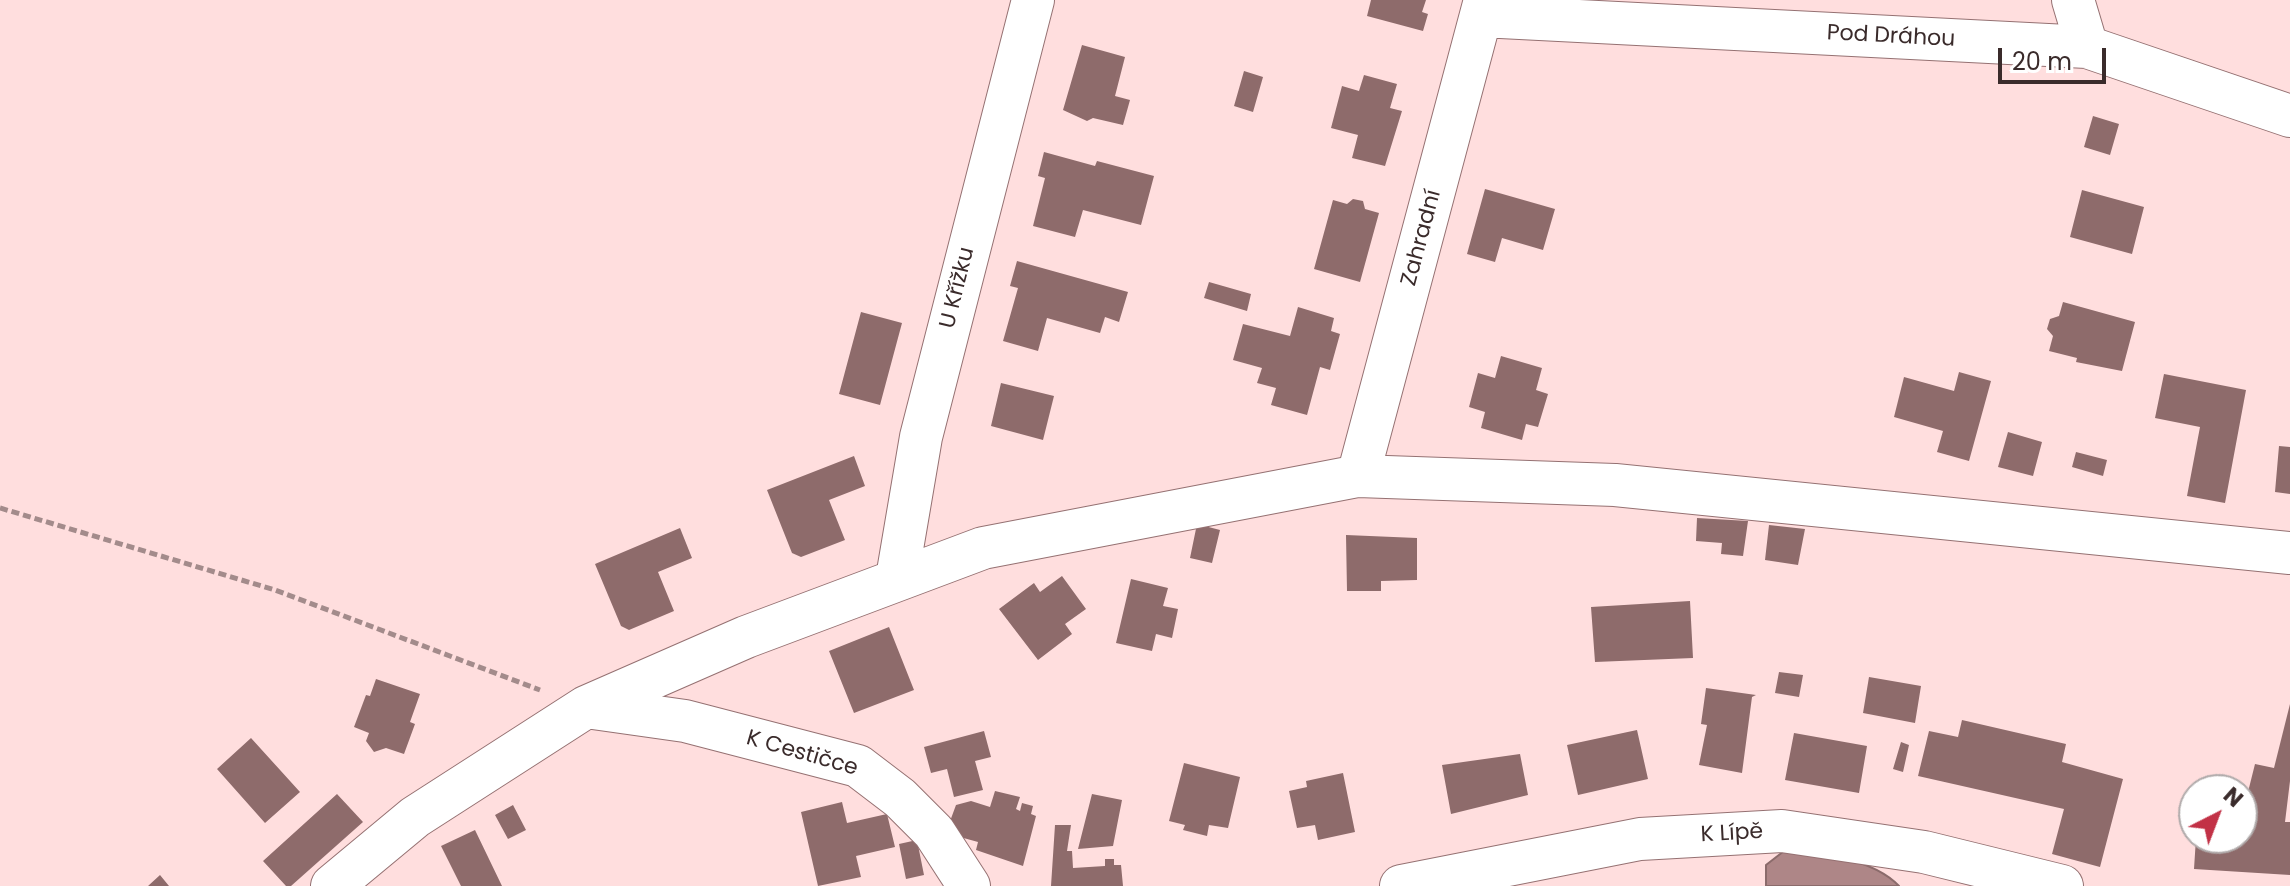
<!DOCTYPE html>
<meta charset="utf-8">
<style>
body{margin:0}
#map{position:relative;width:2290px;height:886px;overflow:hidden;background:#ffdede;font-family:Poppins,sans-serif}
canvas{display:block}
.north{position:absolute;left:2178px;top:774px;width:80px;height:80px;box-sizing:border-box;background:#fff;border:2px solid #b0aaaa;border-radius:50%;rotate:42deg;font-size:22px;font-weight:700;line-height:32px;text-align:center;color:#3a2b2b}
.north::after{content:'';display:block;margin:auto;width:28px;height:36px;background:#c23146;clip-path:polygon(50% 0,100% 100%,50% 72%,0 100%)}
.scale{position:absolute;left:1998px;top:48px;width:108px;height:36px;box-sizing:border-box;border:4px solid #3a2b2b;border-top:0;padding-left:10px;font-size:24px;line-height:28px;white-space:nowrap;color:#3a2b2b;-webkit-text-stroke:6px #fff;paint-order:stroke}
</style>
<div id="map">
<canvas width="2290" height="886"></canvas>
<div class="north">N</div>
<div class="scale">20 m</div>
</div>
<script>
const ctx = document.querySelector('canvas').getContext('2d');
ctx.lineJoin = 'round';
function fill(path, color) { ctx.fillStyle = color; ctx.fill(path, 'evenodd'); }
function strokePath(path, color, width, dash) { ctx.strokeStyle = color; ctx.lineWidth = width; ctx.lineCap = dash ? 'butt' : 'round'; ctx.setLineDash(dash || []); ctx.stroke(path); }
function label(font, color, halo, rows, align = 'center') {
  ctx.font = font + ' Poppins,sans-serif'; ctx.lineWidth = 8; ctx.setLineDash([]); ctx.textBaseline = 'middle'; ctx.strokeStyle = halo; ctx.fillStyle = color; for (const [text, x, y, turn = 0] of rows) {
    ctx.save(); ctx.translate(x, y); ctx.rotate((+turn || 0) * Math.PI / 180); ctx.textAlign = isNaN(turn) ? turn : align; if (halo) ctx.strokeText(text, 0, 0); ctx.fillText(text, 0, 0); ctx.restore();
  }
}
const water = new Path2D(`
 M 1784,851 C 1820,853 1872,858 1899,886 L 1766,886 L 1766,865 Z`);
fill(water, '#ae8687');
strokePath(water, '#8b6b6b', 2);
fill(new Path2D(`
 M 1371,0 L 1426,0 L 1422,12 L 1428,14 L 1423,31 L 1367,16 Z
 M 1082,45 L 1125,57 L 1115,96 L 1130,100 L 1123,125 L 1093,118 L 1087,121 L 1063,110 Z
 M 1244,71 L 1263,77 L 1253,112 L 1234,106 Z
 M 1364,75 L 1397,84 L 1390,108 L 1402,111 L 1385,166 L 1352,158 L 1358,135 L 1331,128 L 1342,86 L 1359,91 Z
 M 2093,116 L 2119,124 L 2110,155 L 2084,147 Z
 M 1044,152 L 1095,166 L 1097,161 L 1154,176 L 1141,225 L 1083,210 L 1075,237 L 1033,226 L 1045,178 L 1038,176 Z
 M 1485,189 L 1555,209 L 1543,250 L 1502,238 L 1495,262 L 1467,254 Z
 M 2082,190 L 2144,207 L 2132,254 L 2070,237 Z
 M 1353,199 L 1363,201 L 1365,209 L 1379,213 L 1360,282 L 1314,269 L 1333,200 L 1347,204 Z
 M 1017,261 L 1128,292 L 1119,322 L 1105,317 L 1100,333 L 1047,318 L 1038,351 L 1003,341 L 1018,288 L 1010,286 Z
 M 1209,282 L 1251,294 L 1247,311 L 1204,298 Z
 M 2063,302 L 2135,322 L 2122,371 L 2076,362 L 2077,358 L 2049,351 L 2053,336 L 2047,329 L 2050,319 L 2059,316 Z
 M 1298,307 L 1334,318 L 1331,331 L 1340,334 L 1330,370 L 1320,367 L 1307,415 L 1271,405 L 1276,388 L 1257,383 L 1262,368 L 1233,360 L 1243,324 L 1290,336 Z
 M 861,312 L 902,323 L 880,405 L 839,394 Z
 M 1501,356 L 1542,368 L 1536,390 L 1548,394 L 1538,427 L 1526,424 L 1522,440 L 1481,428 L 1485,412 L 1469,407 L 1478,373 L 1495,378 Z
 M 1959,372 L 1991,381 L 1969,461 L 1937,452 L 1943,431 L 1894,417 L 1904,377 L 1954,391 Z
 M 2164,374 L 2246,390 L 2225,503 L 2187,496 L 2200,427 L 2155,418 Z
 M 1001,383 L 1054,396 L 1043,440 L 991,426 Z
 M 2008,432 L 2042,442 L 2033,476 L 1998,467 Z
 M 2279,446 L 2290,447 L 2290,494 L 2275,492 Z
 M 2076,452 L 2107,460 L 2103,476 L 2072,467 Z
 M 854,456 L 865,486 L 829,500 L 845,540 L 801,557 L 792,553 L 767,490 Z
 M 1697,518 L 1748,521 L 1743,556 L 1721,554 L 1722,543 L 1696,541 Z
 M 1197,524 L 1220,530 L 1212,563 L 1190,558 Z
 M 1769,525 L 1805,529 L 1798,565 L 1765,560 Z
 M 680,528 L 692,558 L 658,572 L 674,611 L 629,630 L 621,626 L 595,564 Z
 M 1346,535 L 1417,538 L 1417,580 L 1381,581 L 1381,591 L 1347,591 Z
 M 1062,576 L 1086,609 L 1065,624 L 1072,634 L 1038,660 L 999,609 L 1034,583 L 1040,592 Z
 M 1131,579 L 1168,588 L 1163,606 L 1178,609 L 1172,638 L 1156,634 L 1152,651 L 1116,643 Z
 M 1690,601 L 1693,658 L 1595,662 L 1591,607 Z
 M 889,627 L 914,690 L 854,713 L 829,651 Z
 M 1779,672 L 1803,675 L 1799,697 L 1775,693 Z
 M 1869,677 L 1921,686 L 1915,723 L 1863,713 Z
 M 376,679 L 420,694 L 410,722 L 415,724 L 404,754 L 386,748 L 374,752 L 366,741 L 369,733 L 354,727 L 366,695 L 370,696 Z
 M 1706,688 L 1756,695 L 1752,697 L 1742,773 L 1699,765 L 1707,725 L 1701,724 Z
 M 2290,704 L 2290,781 L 2285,822 L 2290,822 L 2290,875 L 2194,869 L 2196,838 L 2242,838 L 2242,804 L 2246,800 L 2255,764 L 2274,768 Z
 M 1962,720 L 2066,744 L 2062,762 L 2123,779 L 2100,867 L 2052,854 L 2064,809 L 1918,776 L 1929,731 L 1958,737 Z
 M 1637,730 L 1648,779 L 1578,795 L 1567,745 Z
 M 984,731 L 991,757 L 975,761 L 983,790 L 954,797 L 947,769 L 931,773 L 924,747 Z
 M 1794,733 L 1867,746 L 1859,793 L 1785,780 Z
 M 251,738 L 300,792 L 265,823 L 217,769 Z
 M 1901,742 L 1909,745 L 1903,772 L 1893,769 Z
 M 1520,754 L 1528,795 L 1451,814 L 1442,765 Z
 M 1184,763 L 1240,777 L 1228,828 L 1209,825 L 1207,836 L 1183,830 L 1185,825 L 1169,821 Z
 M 1343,773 L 1355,832 L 1318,840 L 1315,825 L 1297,828 L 1289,791 L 1307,787 L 1306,781 Z
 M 995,791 L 1020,797 L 1016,809 L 1020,811 L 1022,803 L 1033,806 L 1031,814 L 1036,816 L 1023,866 L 976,850 L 978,842 L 960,837 L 949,824 L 956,805 L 971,801 L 990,807 Z
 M 337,794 L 363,822 L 291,886 L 286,886 L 263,861 Z
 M 1092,794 L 1122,800 L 1113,846 L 1078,849 Z
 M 842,802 L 847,823 L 887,814 L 895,847 L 856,856 L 861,877 L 818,886 L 801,812 Z
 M 513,805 L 526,830 L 508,839 L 495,815 Z
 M 1055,825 L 1071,825 L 1067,851 L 1072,851 L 1073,868 L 1105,866 L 1105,859 L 1114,859 L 1114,865 L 1121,865 L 1123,886 L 1051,886 Z
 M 475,830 L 502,886 L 461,886 L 441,846 Z
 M 917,840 L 924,875 L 906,879 L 899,844 Z
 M 160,875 L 169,886 L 148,886 Z`), '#8e6b6b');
const minor = new Path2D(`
 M 2073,0 L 2087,47
 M 1481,16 L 2087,47 L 2290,116
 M 1358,476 L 1485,0
 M 897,578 L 921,437 L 1033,0
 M 586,707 L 685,721 L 858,766 L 900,798 L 934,832 L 969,886
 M 332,886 L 415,817 L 586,707 L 746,637 L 983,548 L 1358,476 L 1615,485 L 2290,553
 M 1401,886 L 1640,839 L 1782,831 L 1924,852 L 2062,886`);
strokePath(minor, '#957172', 44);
strokePath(new Path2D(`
 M 0,508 L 275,590 L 540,690`), '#a38b8b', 5, [8, 4]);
strokePath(minor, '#fff', 42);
label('22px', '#3a2b2b', '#fff', [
 ["Pod Dráhou",1891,37,3],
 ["Zahradní",1422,238,-75],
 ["U Křížku",958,288,-76],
 ["K Cestičce",802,754,16],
 ["K Lípě",1732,834,-3]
]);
</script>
